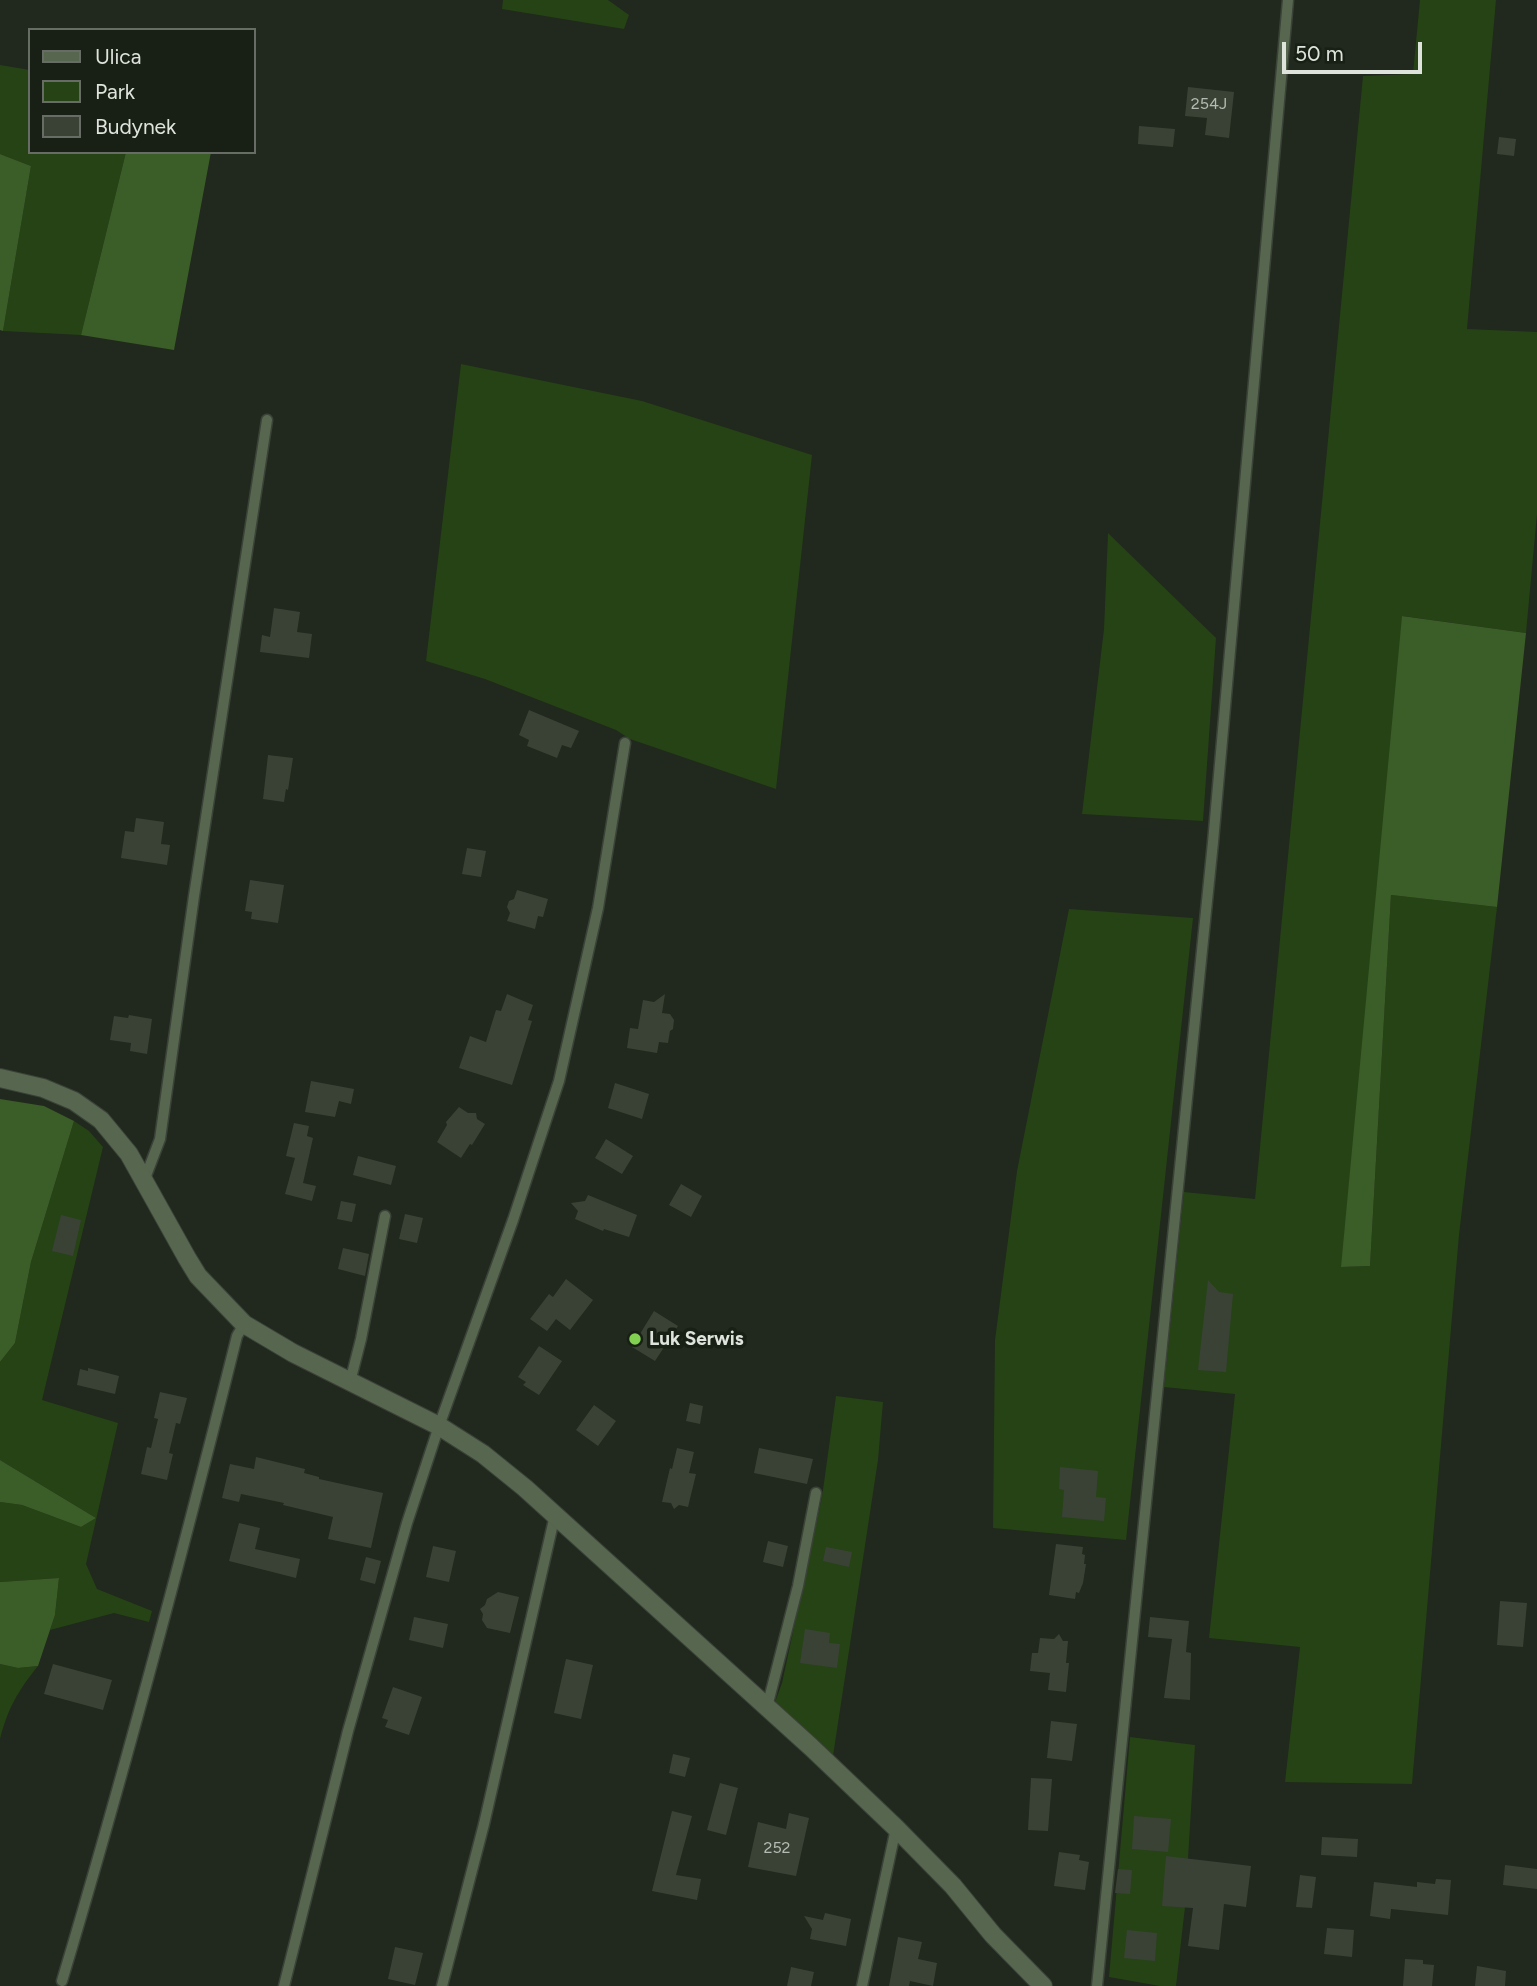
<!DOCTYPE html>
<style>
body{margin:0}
#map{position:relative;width:1537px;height:1986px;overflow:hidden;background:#21281d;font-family:Figtree,sans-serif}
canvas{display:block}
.legend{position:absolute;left:28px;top:28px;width:228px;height:126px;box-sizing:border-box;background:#181f14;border:2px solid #676d64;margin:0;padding:9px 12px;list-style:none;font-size:21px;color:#dee3dc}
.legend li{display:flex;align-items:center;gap:14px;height:35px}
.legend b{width:35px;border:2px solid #676d64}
.scale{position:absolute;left:1282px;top:42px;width:140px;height:32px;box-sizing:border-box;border:4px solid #dee3dc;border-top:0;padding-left:9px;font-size:21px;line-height:24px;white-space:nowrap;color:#dee3dc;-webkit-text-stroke:5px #181f14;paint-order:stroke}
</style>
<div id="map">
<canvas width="1537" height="1986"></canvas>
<ul class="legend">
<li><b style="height:9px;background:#56664f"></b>Ulica</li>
<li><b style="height:19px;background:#264315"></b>Park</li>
<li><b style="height:19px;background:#3a4236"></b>Budynek</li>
</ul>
<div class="scale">50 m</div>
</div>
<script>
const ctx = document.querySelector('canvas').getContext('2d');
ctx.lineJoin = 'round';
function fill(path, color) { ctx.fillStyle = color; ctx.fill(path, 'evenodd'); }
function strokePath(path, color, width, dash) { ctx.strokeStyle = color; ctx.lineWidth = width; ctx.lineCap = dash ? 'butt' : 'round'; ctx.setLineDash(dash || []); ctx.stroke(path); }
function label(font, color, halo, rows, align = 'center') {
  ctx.font = font + ' Figtree,sans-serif'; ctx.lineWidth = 7; ctx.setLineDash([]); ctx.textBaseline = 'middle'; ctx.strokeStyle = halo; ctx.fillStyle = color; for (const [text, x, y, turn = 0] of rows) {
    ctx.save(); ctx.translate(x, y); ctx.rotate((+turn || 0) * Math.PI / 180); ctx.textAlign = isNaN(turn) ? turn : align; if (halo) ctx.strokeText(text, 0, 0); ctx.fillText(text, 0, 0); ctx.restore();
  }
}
fill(new Path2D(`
 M 503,0 L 608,0 L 629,15 L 624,29 L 502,9 Z
 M 1420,0 L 1496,0 L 1467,329 L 1537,332 L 1537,514 L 1526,633 L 1403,616 L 1342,1267 L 1370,1266 L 1391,895 L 1497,907 L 1459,1235 L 1412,1784 L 1285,1782 L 1300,1647 L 1209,1638 L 1235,1394 L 1164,1387 L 1184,1192 L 1255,1199 L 1363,76 L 1413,74 Z
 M 0,65 L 30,70 L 30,152 L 126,152 L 81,335 L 3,331 L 31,166 L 0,154 Z
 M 461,364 L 642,401 L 812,455 L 776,789 L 630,739 L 616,730 L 485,679 L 426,661 Z
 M 1108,533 L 1216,638 L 1203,821 L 1082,814 L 1104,629 Z
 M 1069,909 L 1193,918 L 1126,1540 L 993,1528 L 995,1340 L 1017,1171 Z
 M 74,1121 L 89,1131 L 103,1147 L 42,1400 L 118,1423 L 86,1564 L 97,1589 L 152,1611 L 149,1622 L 114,1613 L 50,1630 L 55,1615 L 59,1578 L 0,1582 L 0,1502 L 22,1505 L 81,1527 L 96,1518 L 0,1460 L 0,1362 L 15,1343 L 31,1262 Z
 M 836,1396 L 883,1402 L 878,1460 L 833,1756 L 775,1702 L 782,1683 L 822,1497 Z
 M 0,1664 L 18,1668 L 38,1666 C 18,1691 8,1708 0,1739 Z
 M 1130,1737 L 1195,1745 L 1185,1907 L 1176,1986 L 1160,1986 L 1109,1977 Z`), '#264315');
fill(new Path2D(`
 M 126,152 L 211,152 L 174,350 L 81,335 Z
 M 0,154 L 31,166 L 3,331 L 0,330 Z
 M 1402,616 L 1526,633 L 1497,907 L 1391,895 L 1370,1266 L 1341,1267 Z
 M 0,1099 L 44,1106 L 74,1121 L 31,1262 L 15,1343 L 0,1362 Z
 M 0,1460 L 96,1518 L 81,1527 L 22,1505 L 0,1502 Z
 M 59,1578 L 55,1615 L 38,1666 L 18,1668 L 0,1664 L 0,1582 Z`), '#3b5d27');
fill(new Path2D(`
 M 1188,87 L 1234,92 L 1229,138 L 1205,135 L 1207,118 L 1185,116 Z
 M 1139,126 L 1175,129 L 1173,147 L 1138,144 Z
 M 1499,137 L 1516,139 L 1514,156 L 1497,154 Z
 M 274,608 L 300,612 L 297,632 L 312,634 L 309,658 L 260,652 L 262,635 L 270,637 Z
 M 529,710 L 579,731 L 571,748 L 562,745 L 557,758 L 527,746 L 529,740 L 519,735 Z
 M 268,755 L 293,758 L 288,790 L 286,789 L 284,802 L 263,799 Z
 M 136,818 L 164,822 L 161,844 L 170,845 L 167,865 L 121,858 L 125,831 L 134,832 Z
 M 467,848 L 486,851 L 481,877 L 462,874 Z
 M 250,880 L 284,885 L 278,923 L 251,919 L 252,912 L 245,911 Z
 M 517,890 L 548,899 L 543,917 L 538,916 L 535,929 L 507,921 L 510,913 L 507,907 L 509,901 L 514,899 Z
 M 507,994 L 533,1005 L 528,1020 L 532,1021 L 512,1085 L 459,1068 L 470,1036 L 486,1042 L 496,1010 L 501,1011 Z
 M 665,994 L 662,1013 L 670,1014 L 674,1020 L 673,1029 L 670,1031 L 668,1043 L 659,1042 L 657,1053 L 627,1048 L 630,1028 L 638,1029 L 643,1000 L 654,1002 Z
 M 129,1015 L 152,1019 L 147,1054 L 130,1051 L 131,1043 L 110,1040 L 114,1016 L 128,1018 Z
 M 311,1081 L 354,1089 L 351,1104 L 339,1101 L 335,1117 L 305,1112 Z
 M 615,1083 L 649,1094 L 642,1119 L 608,1108 Z
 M 459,1107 L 468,1113 L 476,1113 L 477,1119 L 485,1124 L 472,1145 L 470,1144 L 461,1158 L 437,1142 L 447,1125 L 446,1122 Z
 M 294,1123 L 309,1126 L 307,1136 L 313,1138 L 303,1183 L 316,1186 L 312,1201 L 285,1194 L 295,1158 L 286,1156 Z
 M 606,1139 L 633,1156 L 622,1174 L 595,1158 Z
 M 358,1156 L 396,1166 L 391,1185 L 353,1175 Z
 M 681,1184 L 702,1196 L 691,1217 L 669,1205 Z
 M 588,1195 L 637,1215 L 629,1237 L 604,1229 L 603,1231 L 575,1219 L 578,1211 L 571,1203 L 585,1201 Z
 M 341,1201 L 356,1204 L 352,1222 L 337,1219 Z
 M 405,1214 L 423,1218 L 417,1243 L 399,1239 Z
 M 61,1215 L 81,1220 L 73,1256 L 52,1251 Z
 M 343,1248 L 369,1254 L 365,1276 L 338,1269 Z
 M 566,1279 L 593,1300 L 570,1330 L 556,1319 L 547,1331 L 530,1319 L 549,1294 L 553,1297 Z
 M 1208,1280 L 1219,1292 L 1233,1294 L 1226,1372 L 1198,1370 Z
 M 654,1311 L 678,1326 L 655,1361 L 632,1347 Z
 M 539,1346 L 562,1361 L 539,1395 L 523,1385 L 526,1382 L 518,1377 Z
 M 88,1368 L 119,1376 L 115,1394 L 77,1385 L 80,1369 L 88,1371 Z
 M 160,1392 L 187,1398 L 180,1424 L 176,1423 L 169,1453 L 173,1454 L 167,1480 L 141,1474 L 147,1447 L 151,1448 L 158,1419 L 154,1418 Z
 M 690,1403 L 703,1406 L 700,1424 L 686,1421 Z
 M 594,1405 L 616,1421 L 598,1446 L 576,1430 Z
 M 677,1448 L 694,1452 L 689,1473 L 696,1474 L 688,1507 L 679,1505 L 674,1509 L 671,1503 L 662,1502 L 670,1468 L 672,1469 Z
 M 759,1448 L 813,1459 L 807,1484 L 754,1473 Z
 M 256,1457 L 305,1469 L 304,1473 L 319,1477 L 319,1479 L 383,1493 L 371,1548 L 328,1539 L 333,1517 L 283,1505 L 284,1503 L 241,1494 L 239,1502 L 222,1498 L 230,1464 L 254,1469 Z
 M 1060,1467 L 1098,1471 L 1096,1497 L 1106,1498 L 1104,1521 L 1062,1517 L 1064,1490 L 1059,1489 Z
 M 239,1523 L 260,1528 L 255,1549 L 300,1559 L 296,1578 L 229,1561 Z
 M 768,1541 L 788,1546 L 783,1567 L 763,1562 Z
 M 1056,1544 L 1083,1547 L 1082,1554 L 1085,1555 L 1084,1564 L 1086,1564 L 1083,1583 L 1079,1593 L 1076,1592 L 1075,1599 L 1049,1595 Z
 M 433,1546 L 456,1551 L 449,1582 L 426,1577 Z
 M 826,1547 L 852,1552 L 849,1567 L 823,1561 Z
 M 366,1557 L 381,1561 L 375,1584 L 360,1580 Z
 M 498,1592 L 519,1597 L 510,1633 L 487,1628 L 482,1620 L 483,1614 L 480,1609 L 485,1605 L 487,1599 Z
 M 1500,1601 L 1527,1603 L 1523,1647 L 1497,1645 Z
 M 414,1617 L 448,1624 L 443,1648 L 409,1640 Z
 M 1150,1617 L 1189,1621 L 1186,1652 L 1191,1653 L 1190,1700 L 1164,1698 L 1172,1639 L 1148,1637 Z
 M 805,1629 L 830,1633 L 829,1643 L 840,1644 L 837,1668 L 800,1663 Z
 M 1059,1634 L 1063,1641 L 1068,1641 L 1066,1663 L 1069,1663 L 1066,1692 L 1048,1690 L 1050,1673 L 1030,1671 L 1032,1653 L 1038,1653 L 1040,1638 L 1054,1639 Z
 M 566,1659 L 593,1665 L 581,1719 L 554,1713 Z
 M 53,1664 L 112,1680 L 103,1710 L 44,1694 Z
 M 393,1687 L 422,1697 L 409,1735 L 385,1727 L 388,1720 L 382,1718 Z
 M 1051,1721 L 1077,1724 L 1072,1761 L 1047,1758 Z
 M 673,1754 L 690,1758 L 685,1777 L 669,1773 Z
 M 1031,1778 L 1052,1779 L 1048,1831 L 1028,1830 Z
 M 720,1783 L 738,1788 L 726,1835 L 707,1830 Z
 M 672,1811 L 692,1816 L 676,1875 L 701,1879 L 697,1900 L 652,1891 Z
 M 789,1813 L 809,1818 L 796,1876 L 748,1867 L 758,1822 L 786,1829 Z
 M 1134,1816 L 1171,1819 L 1168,1852 L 1132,1849 Z
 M 1322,1837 L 1358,1839 L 1357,1857 L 1321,1855 Z
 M 1059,1852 L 1080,1855 L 1079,1860 L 1089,1862 L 1085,1890 L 1054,1886 Z
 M 1166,1856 L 1251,1866 L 1246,1907 L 1224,1904 L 1219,1950 L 1188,1946 L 1193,1908 L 1162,1906 Z
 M 1505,1865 L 1537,1869 L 1537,1889 L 1503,1885 Z
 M 1118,1869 L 1132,1870 L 1130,1894 L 1115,1893 Z
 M 1300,1875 L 1316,1877 L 1312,1908 L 1296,1907 Z
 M 1436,1879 L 1451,1880 L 1448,1915 L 1391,1909 L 1390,1919 L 1370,1916 L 1374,1882 L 1417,1887 L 1417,1882 L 1435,1884 Z
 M 825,1913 L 851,1919 L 846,1946 L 810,1939 L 812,1929 L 804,1916 L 823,1920 Z
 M 1327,1928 L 1354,1930 L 1352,1957 L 1324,1954 Z
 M 1127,1930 L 1157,1933 L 1155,1961 L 1124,1958 Z
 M 898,1937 L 922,1942 L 918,1959 L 937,1963 L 933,1986 L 910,1981 L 909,1986 L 889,1986 Z
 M 395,1947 L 423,1953 L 415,1985 L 388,1979 Z
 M 1405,1959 L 1423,1960 L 1423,1964 L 1434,1965 L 1432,1986 L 1403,1986 Z
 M 1477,1966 L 1506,1971 L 1505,1986 L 1475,1986 Z
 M 791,1967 L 814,1972 L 811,1986 L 787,1986 Z`), '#3a4236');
const lane = new Path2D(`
 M 144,1181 L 160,1139 L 194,896 L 267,420
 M 350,1382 L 361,1339 L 385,1216
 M 767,1707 L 798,1586 L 816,1493
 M 62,1981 C 126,1767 183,1552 237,1336 L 244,1324
 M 284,1986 L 348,1731 L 407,1523 L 439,1426 L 513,1220 L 559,1081 L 598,908 L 625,743
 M 442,1986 L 484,1824 L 555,1515
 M 862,1986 L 896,1828
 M 1097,1986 L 1213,842 L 1288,0`);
const street = new Path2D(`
 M 0,1078 L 43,1088 L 74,1101 L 101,1120 L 129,1154 L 187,1258 L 198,1276 L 244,1324 L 293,1353 L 439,1426 L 483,1454 L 525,1488 L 811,1747 L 896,1828 L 953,1886 L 993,1935 L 1043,1986`);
strokePath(lane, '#3b4238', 13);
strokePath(street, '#3b4238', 20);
strokePath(lane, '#56664f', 10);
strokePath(street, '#56664f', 18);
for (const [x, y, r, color] of [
 [635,1339,7,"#81d051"]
]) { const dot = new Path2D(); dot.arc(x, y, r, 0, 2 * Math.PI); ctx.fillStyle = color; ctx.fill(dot); strokePath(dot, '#181f14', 2.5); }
label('16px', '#b5bbb2', null, [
 ["254J",1209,104],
 ["252",777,1848]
]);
label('bold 19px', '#dee3dc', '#181f14', [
 ["Luk Serwis",649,1339]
], 'left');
</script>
